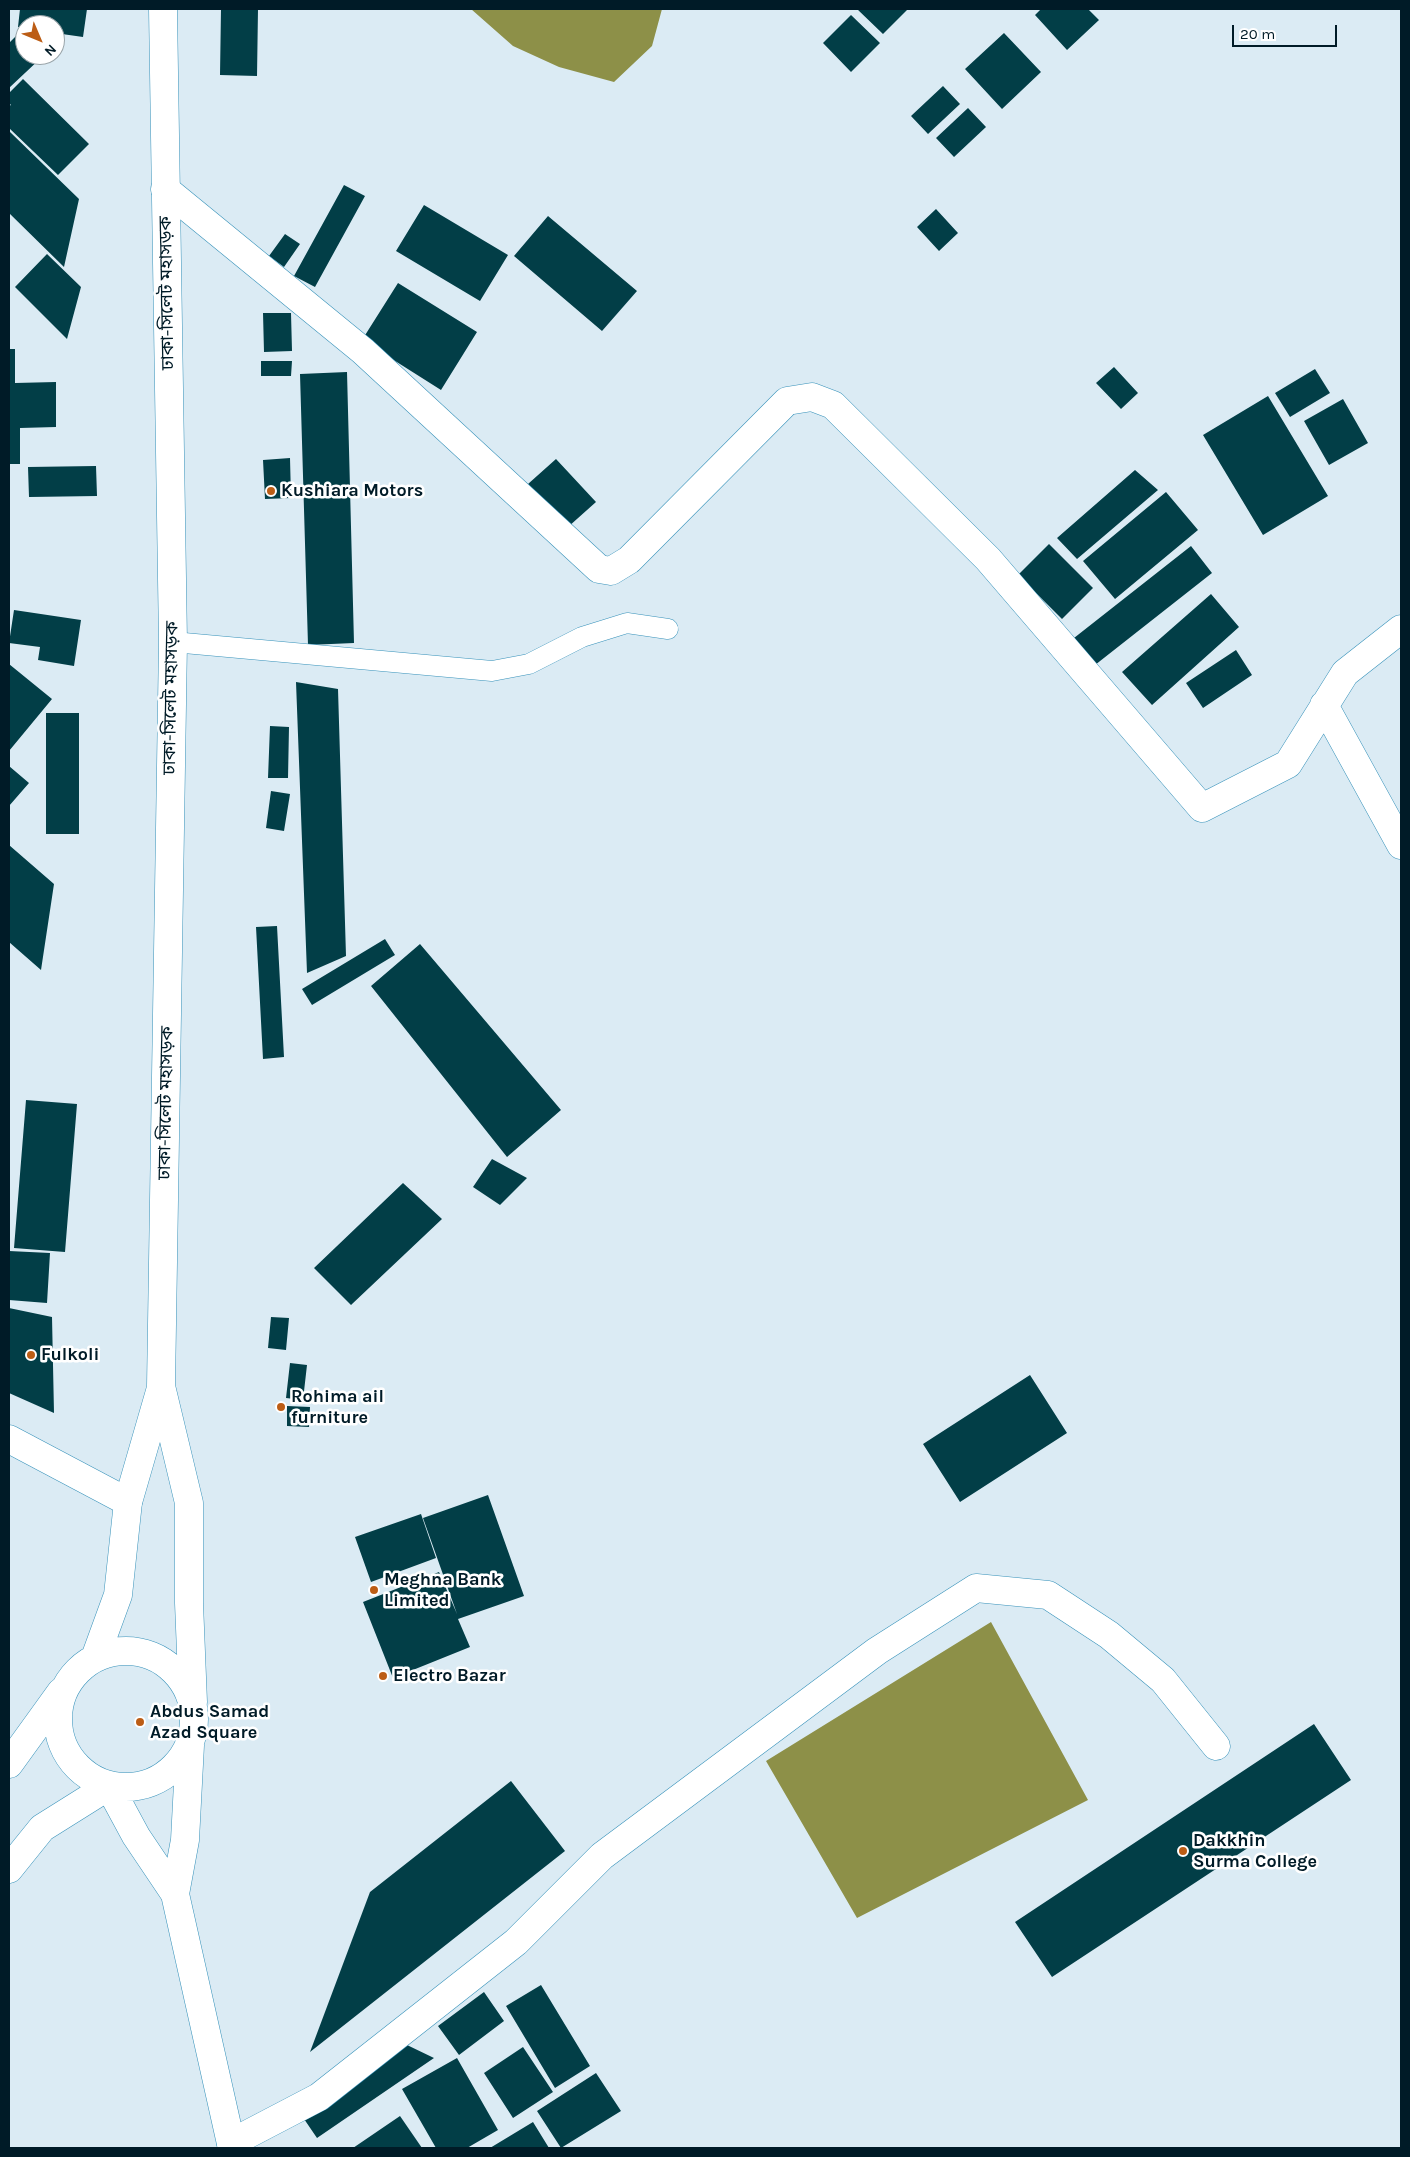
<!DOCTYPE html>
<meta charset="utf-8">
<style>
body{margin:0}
#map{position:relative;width:1410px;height:2157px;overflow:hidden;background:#dbebf4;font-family:Karla,sans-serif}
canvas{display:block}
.frame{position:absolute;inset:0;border:10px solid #001b27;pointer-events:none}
.north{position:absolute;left:15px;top:15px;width:50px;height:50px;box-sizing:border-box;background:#fff;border:1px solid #99a4a9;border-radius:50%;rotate:135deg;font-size:14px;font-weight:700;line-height:20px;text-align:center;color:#001b27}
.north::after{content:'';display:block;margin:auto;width:18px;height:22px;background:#bc5d15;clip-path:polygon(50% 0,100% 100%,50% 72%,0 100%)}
.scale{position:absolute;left:1232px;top:25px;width:105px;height:22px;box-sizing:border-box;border:2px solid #001b27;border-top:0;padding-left:6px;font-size:15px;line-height:18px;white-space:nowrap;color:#001b27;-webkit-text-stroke:4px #fff;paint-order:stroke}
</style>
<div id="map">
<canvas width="1410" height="2157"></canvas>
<div class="frame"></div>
<div class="north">N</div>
<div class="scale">20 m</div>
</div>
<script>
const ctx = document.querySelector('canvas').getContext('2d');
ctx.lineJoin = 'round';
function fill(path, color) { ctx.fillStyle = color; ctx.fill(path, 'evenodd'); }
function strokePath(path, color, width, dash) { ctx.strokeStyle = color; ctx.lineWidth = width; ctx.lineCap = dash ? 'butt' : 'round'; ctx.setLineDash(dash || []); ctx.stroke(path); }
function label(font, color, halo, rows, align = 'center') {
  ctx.font = font + ' Karla,"Noto Sans Bengali",sans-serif'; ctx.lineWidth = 5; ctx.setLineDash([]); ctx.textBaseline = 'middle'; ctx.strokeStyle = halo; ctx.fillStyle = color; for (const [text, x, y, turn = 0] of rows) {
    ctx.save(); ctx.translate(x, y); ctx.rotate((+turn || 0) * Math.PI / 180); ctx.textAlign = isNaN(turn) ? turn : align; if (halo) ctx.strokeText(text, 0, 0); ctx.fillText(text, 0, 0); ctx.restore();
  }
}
fill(new Path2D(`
 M 471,9 L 662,9 L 652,46 L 614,82 L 559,67 L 513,46 Z
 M 991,1622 L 1088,1800 L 857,1918 L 766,1761 Z`), '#8d9048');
fill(new Path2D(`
 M 20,9 L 87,9 L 83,37 L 55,33 L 55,25 L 25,25 L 25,28 L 18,27 Z
 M 221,9 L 258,9 L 257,76 L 220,75 Z
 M 857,9 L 908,9 L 883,34 Z
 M 1041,9 L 1088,9 L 1099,20 L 1067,50 L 1035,15 Z
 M 851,15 L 880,43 L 851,72 L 823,43 Z
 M 19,33 L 25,39 L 25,55 L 40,55 L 42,57 L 9,88 L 9,43 Z
 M 1004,33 L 1041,72 L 1002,109 L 965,69 Z
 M 23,79 L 89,144 L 58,175 L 9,128 L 9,106 L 11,105 L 9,103 L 9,93 Z
 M 943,86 L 960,104 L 928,134 L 911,116 Z
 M 968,108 L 986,127 L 954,157 L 936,138 Z
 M 9,131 L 79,199 L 64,267 L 9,213 Z
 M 344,185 L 365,196 L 315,287 L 294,276 Z
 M 424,205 L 508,255 L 480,301 L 396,251 Z
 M 936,209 L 958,233 L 939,251 L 917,227 Z
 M 548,216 L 637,291 L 602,331 L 514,256 Z
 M 285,234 L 300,244 L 284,267 L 269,256 Z
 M 47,254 L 81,287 L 67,339 L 15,287 Z
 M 398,283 L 477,332 L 441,390 L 362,340 Z
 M 263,313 L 291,313 L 292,351 L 264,352 Z
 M 9,349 L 15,349 L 15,383 L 56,382 L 56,427 L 20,428 L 20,464 L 9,464 Z
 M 261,361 L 292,361 L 291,376 L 261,376 Z
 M 1114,367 L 1138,393 L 1121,409 L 1096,383 Z
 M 1315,369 L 1330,393 L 1290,417 L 1275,393 Z
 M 347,372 L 354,643 L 308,645 L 300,374 Z
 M 1268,396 L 1328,496 L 1263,535 L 1203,435 Z
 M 1343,399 L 1368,443 L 1329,465 L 1304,421 Z
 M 290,458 L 291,498 L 265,499 L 263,460 Z
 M 556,459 L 596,502 L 568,527 L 528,484 Z
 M 96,466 L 97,496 L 29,497 L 28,467 Z
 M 1135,470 L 1158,490 L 1077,559 L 1057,538 Z
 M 1166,492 L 1198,530 L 1115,599 L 1083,561 Z
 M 1049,544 L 1093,588 L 1062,619 L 1018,575 Z
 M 1191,546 L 1212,573 L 1095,665 L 1074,638 Z
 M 1211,594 L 1239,627 L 1152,705 L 1122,672 Z
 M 14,610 L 81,620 L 74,666 L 38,660 L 40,647 L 9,643 Z
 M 1236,650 L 1252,675 L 1203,708 L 1186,683 Z
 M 9,664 L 52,699 L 9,751 Z
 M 296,682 L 338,689 L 346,956 L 307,973 Z
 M 46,713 L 79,713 L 79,834 L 46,834 Z
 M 270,726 L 289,727 L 288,778 L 268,778 Z
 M 9,766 L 29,783 L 9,806 Z
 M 271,791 L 290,794 L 284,831 L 266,828 Z
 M 9,845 L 54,884 L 41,970 L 9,942 Z
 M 277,926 L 284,1057 L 263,1059 L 256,927 Z
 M 385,939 L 395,955 L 312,1005 L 302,989 Z
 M 420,944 L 561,1110 L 507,1157 L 371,986 Z
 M 26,1100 L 77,1104 L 65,1252 L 14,1248 Z
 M 492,1159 L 527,1178 L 500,1205 L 473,1187 Z
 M 403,1183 L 442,1219 L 351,1305 L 314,1268 Z
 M 9,1251 L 50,1253 L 47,1303 L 9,1300 Z
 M 9,1308 L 52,1317 L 54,1413 L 9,1393 Z
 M 271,1317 L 289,1318 L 286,1350 L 268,1348 Z
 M 290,1363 L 307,1365 L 303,1400 L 286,1398 Z
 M 1030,1375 L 1067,1433 L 960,1502 L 923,1444 Z
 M 287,1406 L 310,1407 L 309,1427 L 287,1426 Z
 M 488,1495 L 524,1596 L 458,1619 L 470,1647 L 393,1678 L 363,1602 L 439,1572 L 457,1614 L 423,1518 Z
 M 421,1514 L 436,1558 L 371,1582 L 355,1537 Z
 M 1314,1724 L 1351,1780 L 1052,1977 L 1015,1922 Z
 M 511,1781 L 565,1851 L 310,2052 L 370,1892 Z
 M 541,1985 L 590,2066 L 555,2088 L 506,2006 Z
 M 484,1992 L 504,2021 L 459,2055 L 438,2026 Z
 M 407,2045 L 434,2058 L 317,2138 L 302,2116 Z
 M 523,2047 L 553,2092 L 513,2118 L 484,2073 Z
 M 457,2058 L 498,2130 L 467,2148 L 436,2148 L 402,2089 Z
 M 596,2073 L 621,2111 L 561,2148 L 537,2111 Z
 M 400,2116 L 422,2148 L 353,2148 Z
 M 533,2122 L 549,2148 L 490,2148 Z`), '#023e47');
const service = new Path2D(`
 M 173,642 L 492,671 L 529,664 L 582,637 L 627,623 L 668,629`);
const minor = new Path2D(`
 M 165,189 L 363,351 L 599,569 L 611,571 L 629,560 L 787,401 L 812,397 L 833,405 L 988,559 L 1202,808 L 1288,764 L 1345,673 L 1401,629
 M 1324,705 L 1401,845
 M 9,1439 L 128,1502
 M 231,2143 L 319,2097 L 516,1942 L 602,1856 L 877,1651 L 976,1588 L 1048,1595 L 1109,1635 L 1163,1680 L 1216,1746`);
const trunk = new Path2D(`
 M 163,9 L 173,642 L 161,1386 L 189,1503 L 189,1603 L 193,1702
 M58 1719a68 68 0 1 1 136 0a68 68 0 1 1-136 0Z
 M 95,1658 L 118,1595 L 128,1502 L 161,1388
 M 9,1764 L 61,1692
 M 9,1869 L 42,1828 L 109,1786 L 136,1836 L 175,1894 L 232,2148
 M 175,1894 L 185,1840 L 190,1745`);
strokePath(service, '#3792ba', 21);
strokePath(minor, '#3792ba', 29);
strokePath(trunk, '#3792ba', 29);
strokePath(service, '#fff', 20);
strokePath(minor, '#fff', 28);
strokePath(trunk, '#fff', 28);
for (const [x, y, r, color] of [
 [271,491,5,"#bc5d15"],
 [31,1355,5,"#bc5d15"],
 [281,1407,5,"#bc5d15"],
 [374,1590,5,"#bc5d15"],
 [383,1676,5,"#bc5d15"],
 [140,1722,5,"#bc5d15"],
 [1183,1851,5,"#bc5d15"]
]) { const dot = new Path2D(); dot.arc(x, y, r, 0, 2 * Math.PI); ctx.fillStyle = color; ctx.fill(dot); strokePath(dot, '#fff', 2); }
label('18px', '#001b27', '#fff', [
 ["ঢাকা-সিলেট মহাসড়ক",167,293,-91],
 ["ঢাকা-সিলেট মহাসড়ক",171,698,-89],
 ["ঢাকা-সিলেট মহাসড়ক",166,1103,-89]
]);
label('bold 18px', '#001b27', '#fff', [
 ["Kushiara Motors",281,491],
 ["Fulkoli",41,1355],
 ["Rohima ail",291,1397],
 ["furniture",291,1418],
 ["Meghna Bank",384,1580],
 ["Limited",384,1601],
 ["Electro Bazar",393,1676],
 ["Abdus Samad",150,1712],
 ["Azad Square",150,1733],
 ["Dakkhin",1193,1841],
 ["Surma College",1193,1862]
], 'left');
</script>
